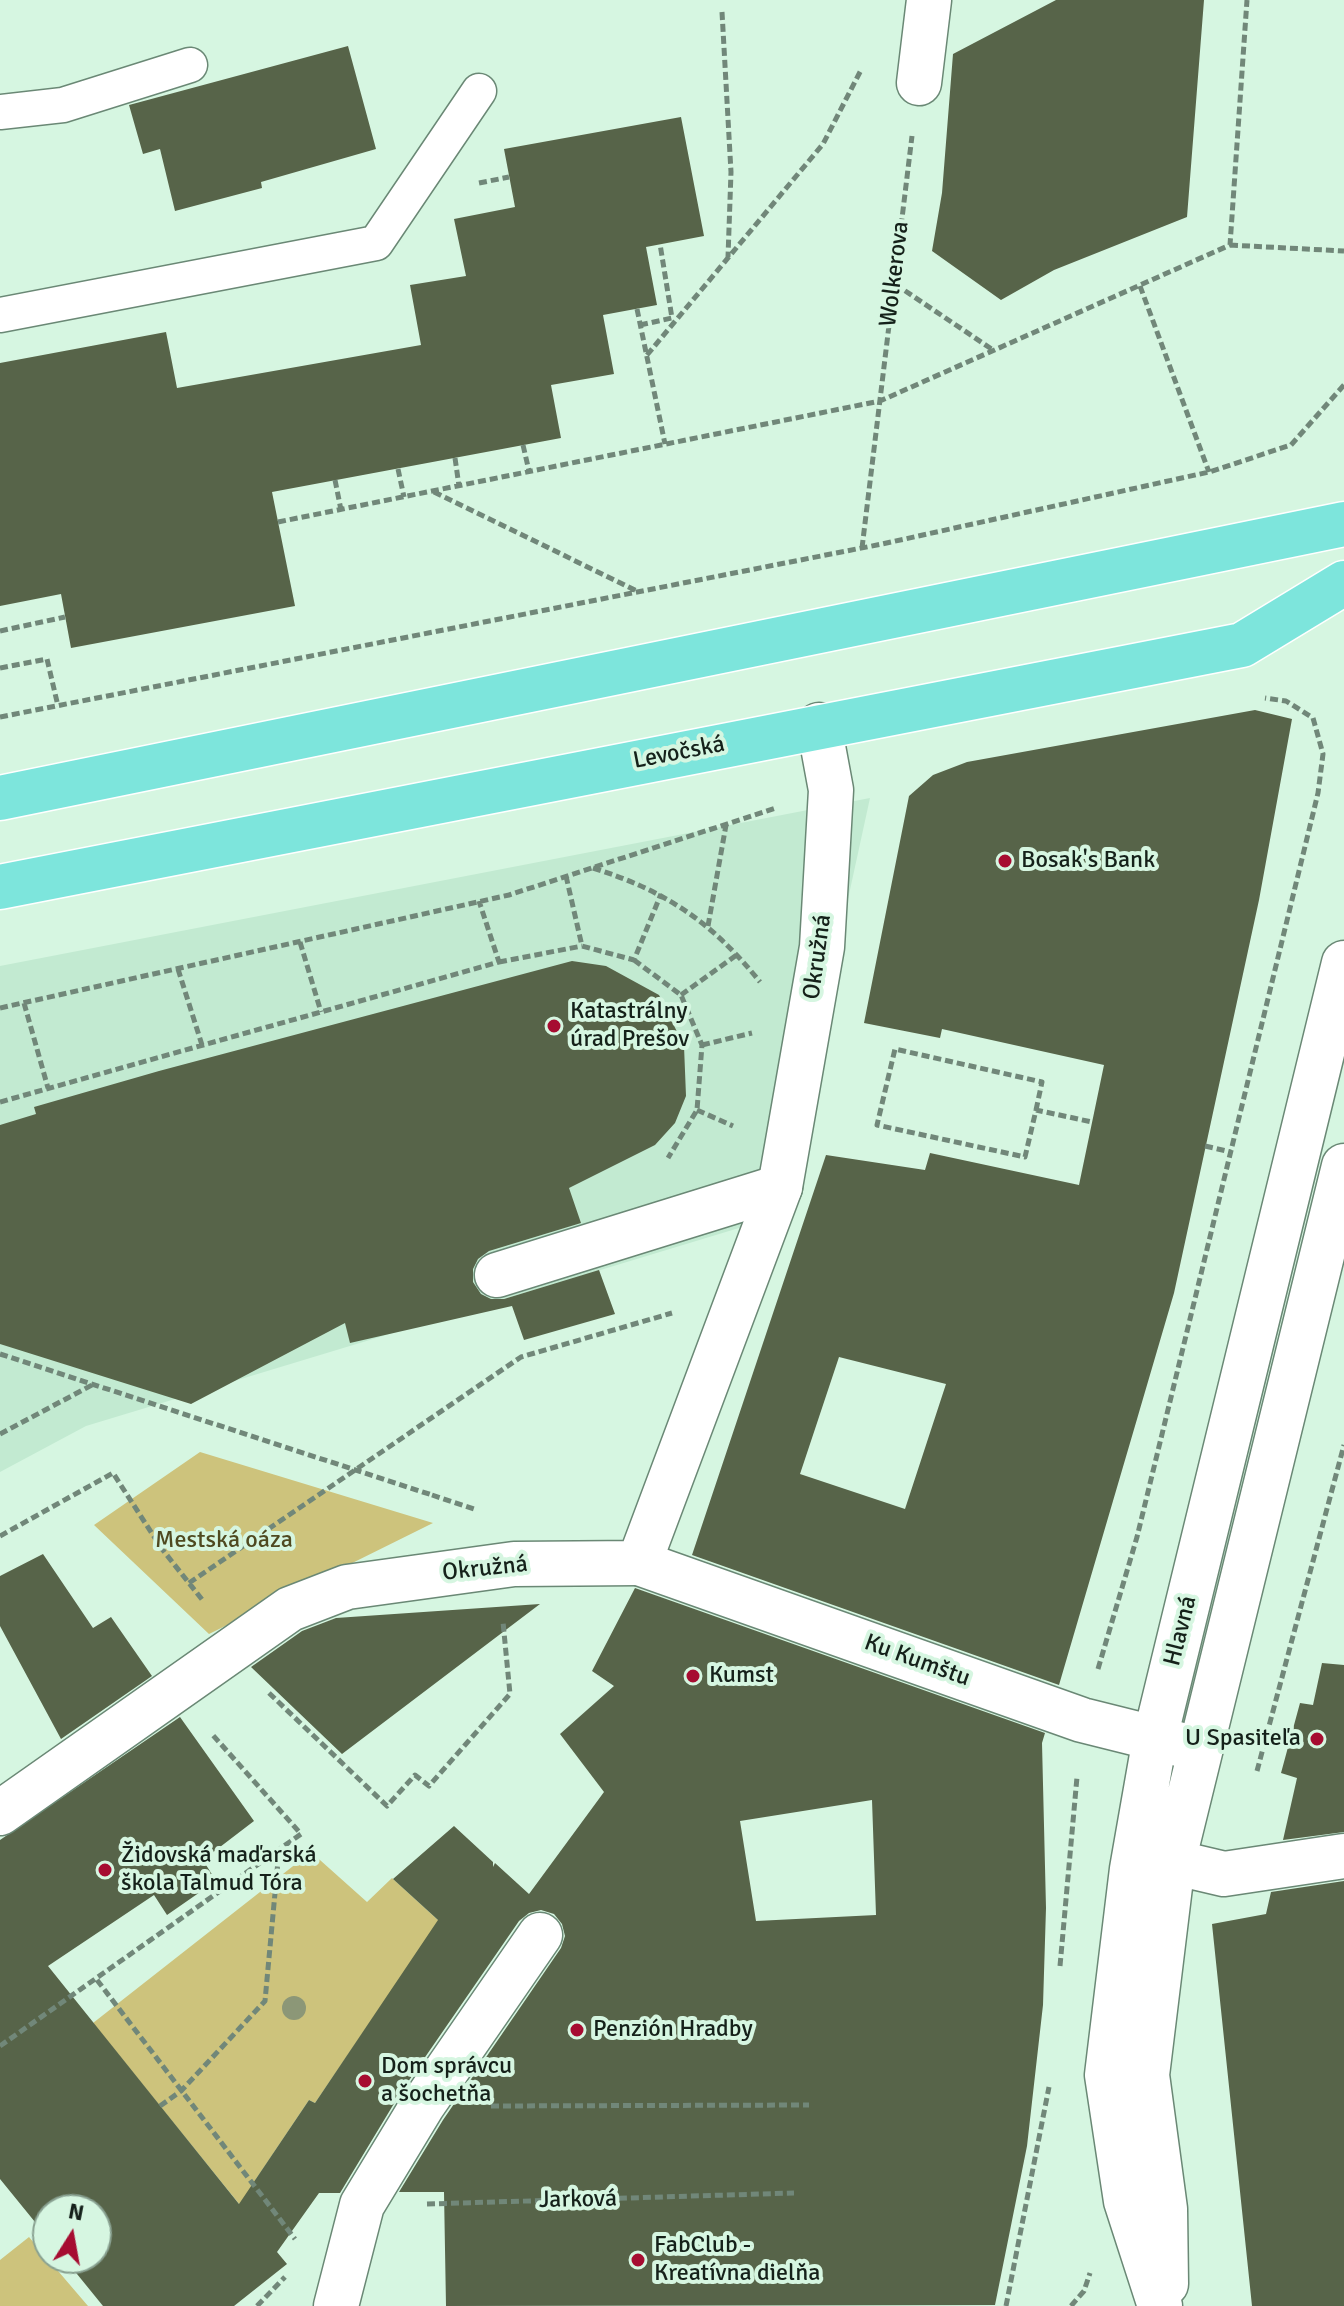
<!DOCTYPE html>
<meta charset="utf-8">
<style>
body{margin:0}
#map{position:relative;width:1344px;height:2306px;overflow:hidden;background:#d6f6e1;font-family:Signika,sans-serif}
canvas{display:block}
.north{position:absolute;left:32px;top:2194px;width:80px;height:80px;box-sizing:border-box;background:#d6f6e1;border:2px solid #89a191;border-radius:50%;rotate:11deg;font-size:22px;font-weight:700;line-height:32px;text-align:center;color:#15211a}
.north::after{content:'';display:block;margin:auto;width:28px;height:36px;background:#a60c31;clip-path:polygon(50% 0,100% 100%,50% 72%,0 100%)}
</style>
<div id="map">
<canvas width="1344" height="2306"></canvas>
<div class="north">N</div>
</div>
<script>
const ctx = document.querySelector('canvas').getContext('2d');
ctx.lineJoin = 'round';
function fill(path, color) { ctx.fillStyle = color; ctx.fill(path, 'evenodd'); }
function strokePath(path, color, width, dash) { ctx.strokeStyle = color; ctx.lineWidth = width; ctx.lineCap = dash ? 'butt' : 'round'; ctx.setLineDash(dash || []); ctx.stroke(path); }
function label(font, color, halo, rows, align = 'center') {
  ctx.font = font + ' Signika,sans-serif'; ctx.lineWidth = 8; ctx.setLineDash([]); ctx.textBaseline = 'middle'; ctx.strokeStyle = halo; ctx.fillStyle = color; for (const [text, x, y, turn = 0] of rows) {
    ctx.save(); ctx.translate(x, y); ctx.rotate((+turn || 0) * Math.PI / 180); ctx.textAlign = isNaN(turn) ? turn : align; if (halo) ctx.strokeText(text, 0, 0); ctx.fillText(text, 0, 0); ctx.restore();
  }
}
fill(new Path2D(`
 M 870,798 L 816,1046 L 762,1221 L 86,1426 L 0,1472 L 0,966 Z`), '#c2ead1');
fill(new Path2D(`
 M 200,1452 L 433,1523 L 209,1634 L 94,1525 Z
 M 311,1852 L 367,1902 L 392,1878 L 439,1921 L 315,2103 L 309,2100 L 256,2179 L 244,2210 L 93,2023 Z
 M 29,2237 L 88,2306 L 0,2306 L 0,2260 Z`), '#cdc37c');
fill(new Path2D(`
 M 1056,0 L 1204,0 L 1187,217 L 1054,270 L 1001,300 L 932,251 L 942,193 L 953,54 Z
 M 348,46 L 376,149 L 261,182 L 262,188 L 175,211 L 160,149 L 143,154 L 129,105 Z
 M 681,117 L 704,236 L 646,247 L 657,305 L 603,315 L 614,374 L 551,385 L 561,438 L 272,492 L 295,606 L 71,648 L 61,594 L 0,606 L 0,363 L 166,332 L 177,388 L 421,345 L 410,285 L 466,276 L 454,219 L 515,207 L 504,149 Z
 M 1255,710 L 1292,719 L 1259,900 L 1174,1293 L 1059,1685 L 692,1555 L 826,1155 L 925,1170 L 930,1153 L 1079,1185 L 1104,1065 L 942,1029 L 940,1038 L 864,1023 L 909,796 L 933,775 L 967,762 ZM 839,1357 L 946,1384 L 905,1509 L 800,1474 Z
 M 572,961 L 606,966 L 659,995 L 684,1046 L 686,1096 L 675,1123 L 655,1145 L 569,1188 L 581,1223 L 489,1251 L 478,1259 L 473,1269 L 473,1282 L 481,1294 L 491,1299 L 504,1299 L 599,1270 L 615,1314 L 524,1340 L 512,1306 L 350,1343 L 345,1323 L 191,1404 L 0,1344 L 0,1125 L 36,1114 L 34,1107 L 159,1071 Z
 M 43,1554 L 93,1628 L 111,1617 L 152,1676 L 61,1739 L 0,1626 L 0,1576 Z
 M 635,1588 L 1045,1733 L 1042,1743 L 1046,1908 L 1043,2005 L 1027,2146 L 995,2305 L 446,2306 L 444,2192 L 399,2192 L 443,2120 L 561,1948 L 565,1936 L 562,1924 L 554,1914 L 541,1910 L 529,1913 L 519,1921 L 401,2092 L 340,2193 L 319,2193 L 277,2252 L 287,2264 L 234,2306 L 103,2306 L 64,2258 L 96,2258 L 96,2210 L 48,2210 L 48,2238 L 0,2179 L 0,1840 L 180,1717 L 254,1821 L 203,1860 L 216,1881 L 167,1915 L 154,1895 L 48,1966 L 239,2204 L 309,2100 L 315,2103 L 438,1920 L 393,1879 L 454,1826 L 493,1862 L 493,1867 L 495,1863 L 529,1894 L 604,1792 L 560,1734 L 614,1686 L 592,1671 ZM 872,1800 L 876,1915 L 756,1921 L 740,1821 Z
 M 540,1604 L 342,1754 L 251,1667 L 302,1631 L 336,1618 Z
 M 1322,1663 L 1344,1665 L 1344,1832 L 1283,1840 L 1297,1778 L 1281,1773 L 1300,1703 L 1313,1705 Z
 M 1344,1881 L 1344,2306 L 1252,2306 L 1212,1924 L 1266,1914 L 1271,1892 Z`), '#576449');
const service = new Path2D(`
 M 0,112 L 63,105 L 190,65
 M 0,315 L 376,243 L 479,91`);
const pedestrian = new Path2D(`
 M 497,1275 L 780,1187
 M 639,1563 L 1082,1720 L 1198,1749
 M 336,2306 L 362,2205 L 422,2106 L 540,1935`);
const minor = new Path2D(`
 M 919,83 L 929,0
 M 0,1813 L 290,1609 L 347,1587 L 514,1564 L 639,1563 L 780,1187 L 822,947 L 831,790 L 819,725
 M 1173,1862 L 1224,1874 L 1344,1856
 M 1166,2284 L 1165,2209 L 1147,2075 L 1173,1862 L 1344,1166
 M 1160,2306 L 1126,2201 L 1107,2075 L 1132,1869 L 1155,1738 L 1344,963`);
const primary = new Path2D(`
 M 0,798 L 1344,524
 M 0,887 L 1242,645 L 1344,583`);
strokePath(service, '#6a8875', 37);
strokePath(pedestrian, '#6a8875', 47);
strokePath(minor, '#6a8875', 47);
strokePath(primary, '#fff', 47);
strokePath(new Path2D(`
 M 722,12 L 731,172 L 728,257
 M 479,183 L 509,177
 M 1230,245 L 1344,251
 M 895,284 L 993,350
 M 1140,286 L 1209,472
 M 637,309 L 665,444
 M 640,325 L 672,318 L 660,244
 M 647,355 L 823,144 L 861,70
 M 523,445 L 529,471
 M 455,458 L 459,486
 M 398,469 L 404,497
 M 335,480 L 341,510
 M 434,492 L 637,591
 M 278,522 L 880,401 L 1230,245 L 1247,0
 M 862,548 L 912,136
 M 0,631 L 65,617
 M 0,668 L 47,659 L 58,706
 M 0,717 L 882,544 L 1209,472 L 1291,445 L 1344,385
 M 593,868 C 666,891 712,922 760,982
 M 566,876 L 582,946 L 634,960 L 661,894
 M 708,926 L 726,825
 M 300,942 L 321,1012
 M 634,960 L 681,995 L 702,1045 L 697,1110 L 668,1158
 M 499,962 L 582,946
 M 178,969 L 202,1045
 M 681,995 L 738,954
 M 24,1003 L 48,1088
 M 0,1008 L 509,895 L 776,808
 M 702,1045 L 752,1033
 M 0,1102 L 499,962 L 479,901
 M 697,1110 L 733,1126
 M 1036,1110 L 1042,1082 L 895,1049 L 877,1125 L 1025,1157 L 1036,1110 L 1092,1122
 M 1205,1146 L 1231,1152
 M 0,1434 L 94,1384
 M 432,1495 L 477,1510
 M 0,1536 L 113,1473 L 162,1549 L 204,1602
 M 189,1583 L 521,1357 L 672,1313
 M 1098,1669 L 1137,1537 L 1318,793 L 1323,754 L 1313,718 L 1286,701 L 1265,698
 M 269,1693 L 387,1806 L 415,1775 L 429,1786 L 510,1694 L 503,1622
 M 1257,1771 L 1344,1445
 M 1060,1966 L 1077,1777
 M 97,1980 L 295,2239
 M 0,2046 L 301,1834 L 211,1733
 M 160,2106 L 181,2091 L 265,2001 L 279,1850
 M 491,2106 L 809,2105
 M 427,2204 L 794,2193
 M 257,2306 L 285,2277
 M 1006,2306 L 1049,2087
 M 1071,2306 L 1084,2291 L 1090,2273`), '#718779', 5, [8, 4]);
strokePath(service, '#fff', 34);
strokePath(pedestrian, '#fff', 44);
strokePath(minor, '#fff', 44);
strokePath(primary, '#7de5dc', 44);
strokePath(new Path2D(`
 M 0,1354 L 432,1495`), '#718779', 5, [8, 4]);
ctx.fillStyle = '#8c9777';
for (const [x, y] of [
 [294,2008]
]) { ctx.beginPath(); ctx.arc(x, y, 12, 0, 2 * Math.PI); ctx.fill(); }
for (const [x, y, r, color] of [
 [1005,861,8,"#a60c31"],
 [554,1026,8,"#a60c31"],
 [693,1676,8,"#a60c31"],
 [1317,1739,8,"#a60c31"],
 [105,1870,8,"#a60c31"],
 [577,2030,8,"#a60c31"],
 [365,2081,8,"#a60c31"],
 [638,2260,8,"#a60c31"]
]) { const dot = new Path2D(); dot.arc(x, y, r, 0, 2 * Math.PI); ctx.fillStyle = color; ctx.fill(dot); strokePath(dot, '#d6f6e1', 3); }
label('24px', '#15211a', '#d6f6e1', [
 ["Wolkerova",895,274,-83],
 ["Levočská",679,753,-11],
 ["Okružná",818,957,-82],
 ["Okružná",485,1569,-6],
 ["Hlavná",1181,1631,-76],
 ["Ku Kumštu",917,1661,20],
 ["Jarková",578,2200,-1]
]);
label('24px', '#15211a', '#d6f6e1', [
 ["Bosak's Bank",1021,861],
 ["Katastrálny",570,1012],
 ["úrad Prešov",570,1040],
 ["Kumst",709,1676],
 ["U Spasiteľa",1301,1739,"right"],
 ["Židovská maďarská",121,1856],
 ["škola Talmud Tóra",121,1884],
 ["Penzión Hradby",593,2030],
 ["Dom správcu",381,2067],
 ["a šochetňa",381,2095],
 ["FabClub -",654,2246],
 ["Kreatívna dielňa",654,2274]
], 'left');
label('24px', '#4f4920', '#d6f6e1', [
 ["Mestská oáza",224,1541]
]);
</script>
